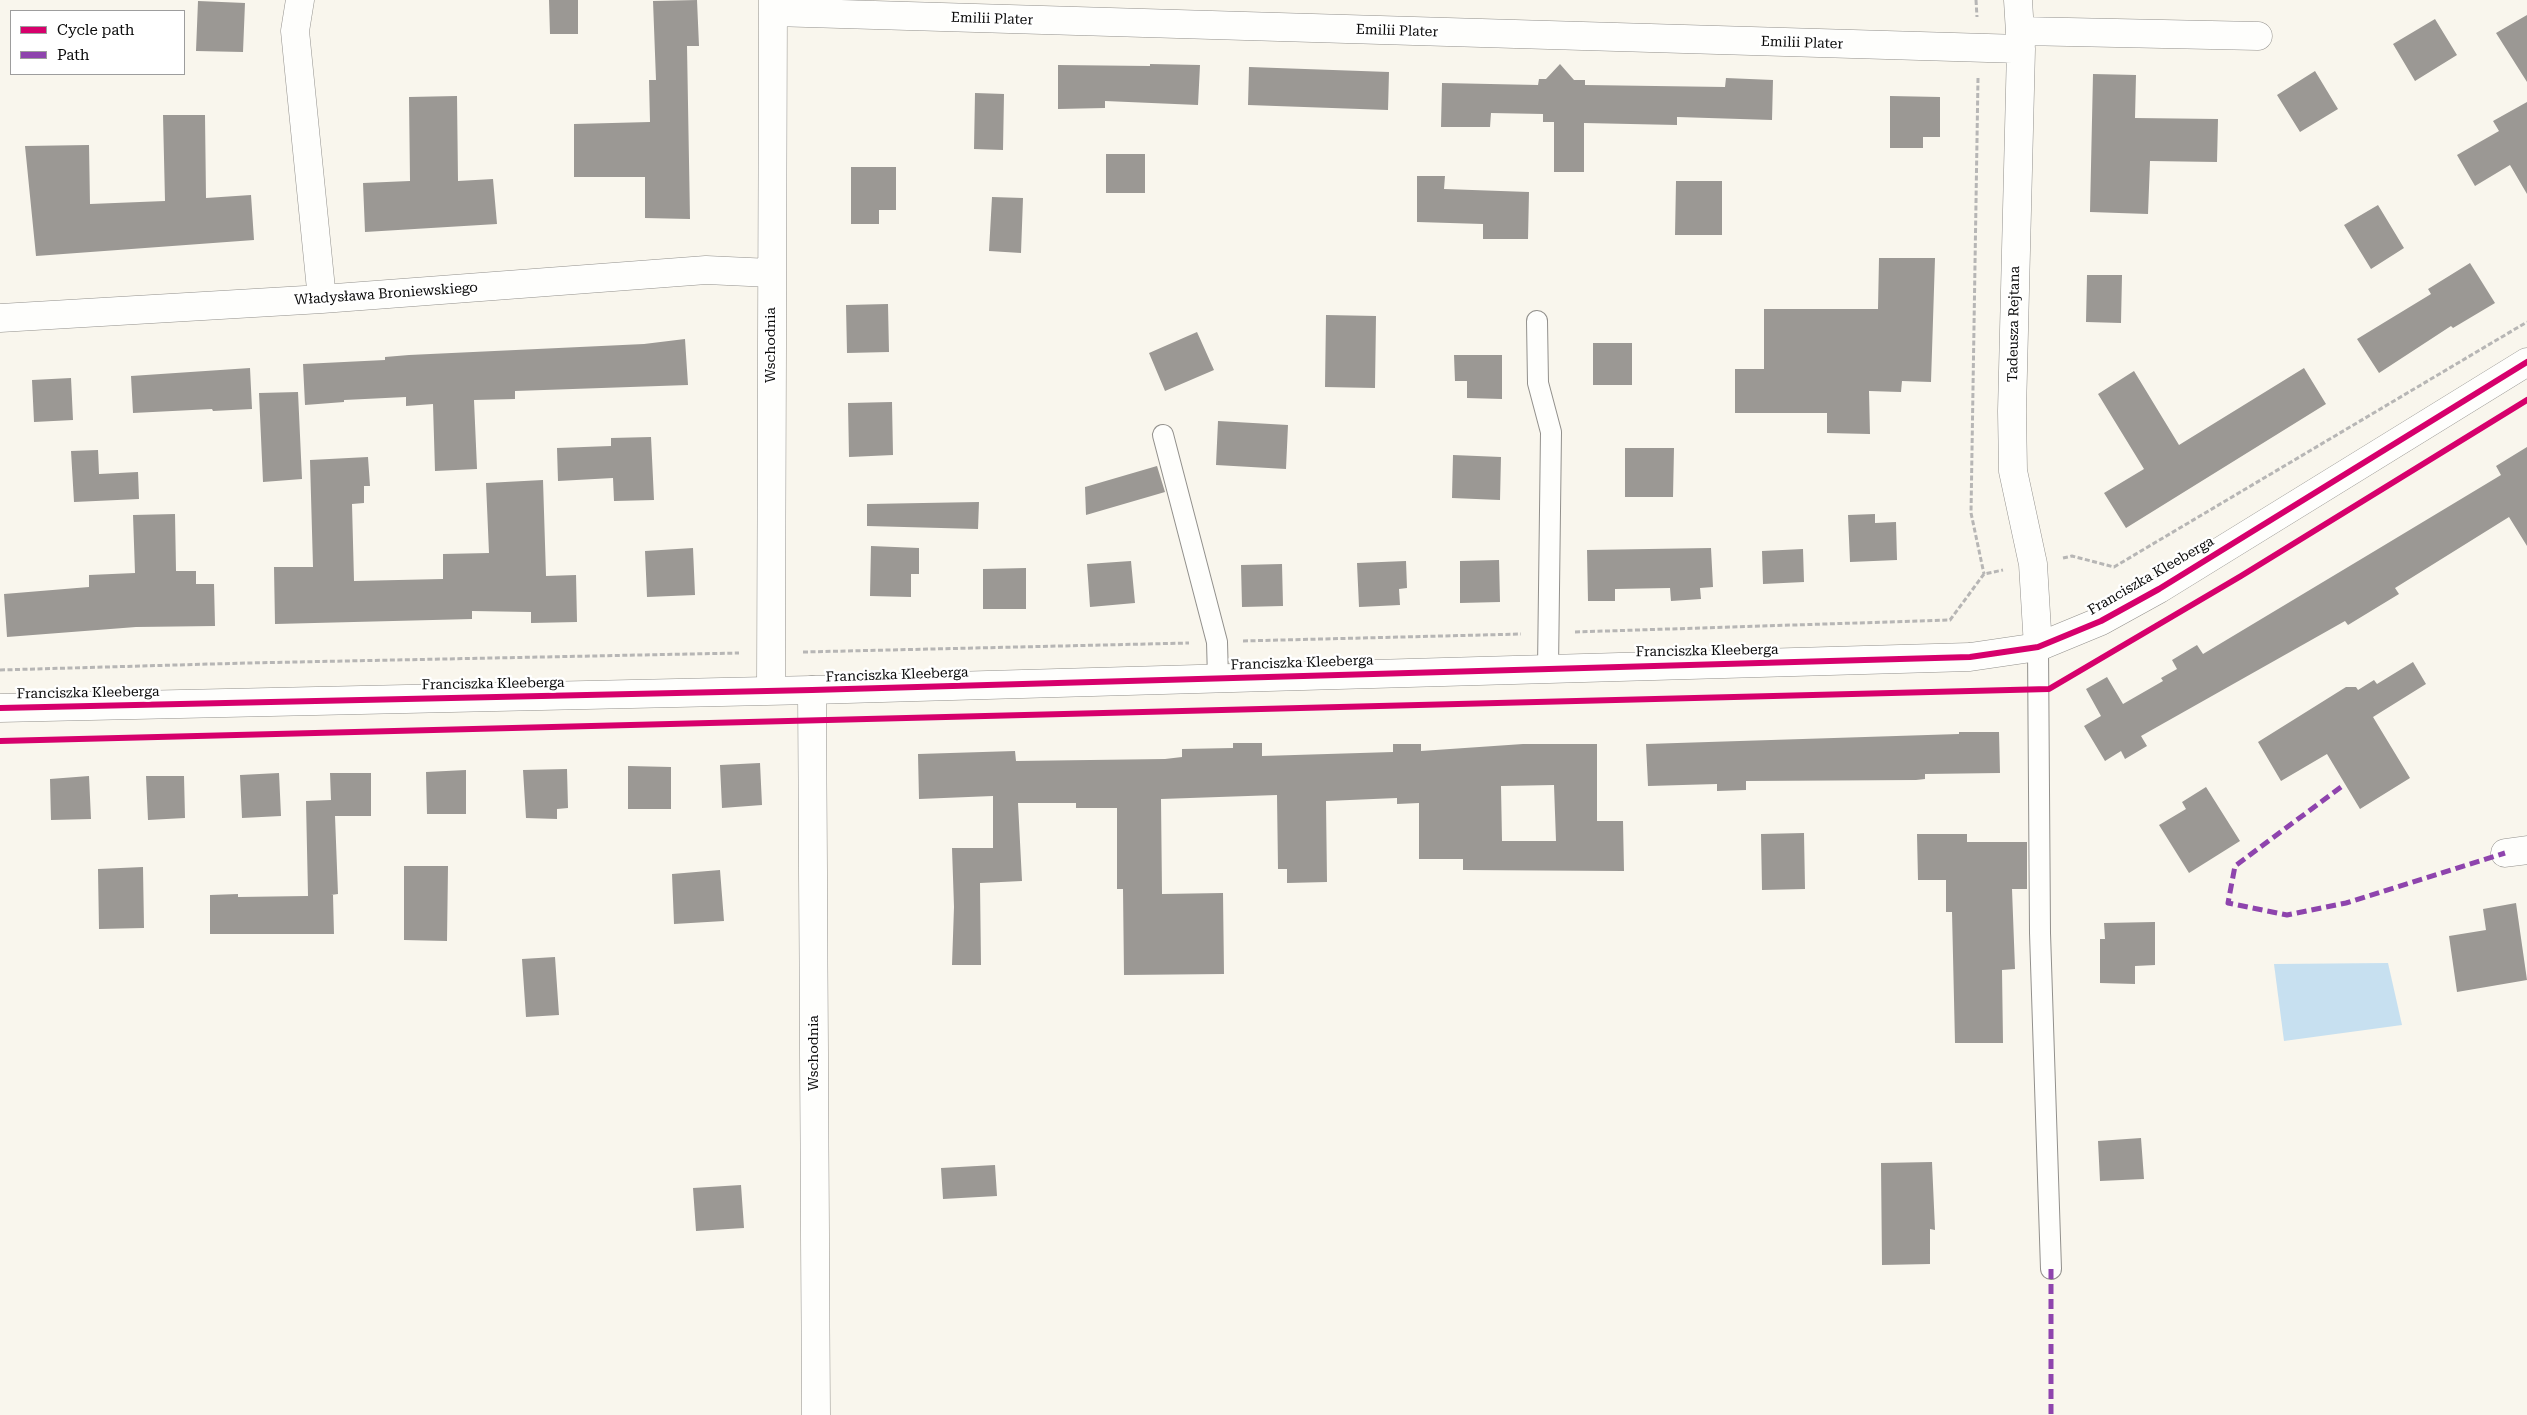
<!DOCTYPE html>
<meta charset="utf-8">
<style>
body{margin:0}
#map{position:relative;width:2527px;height:1415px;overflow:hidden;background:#f9f6ed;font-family:"Roboto Serif",serif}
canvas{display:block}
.legend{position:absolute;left:10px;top:10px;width:175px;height:65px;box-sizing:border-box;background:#fff;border:1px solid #9d9d9d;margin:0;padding:6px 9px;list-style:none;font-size:15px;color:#0a0a0a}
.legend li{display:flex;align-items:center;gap:10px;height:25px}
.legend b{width:25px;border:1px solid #9d9d9d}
</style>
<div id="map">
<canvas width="2527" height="1415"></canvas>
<ul class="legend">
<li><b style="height:6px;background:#d6006c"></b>Cycle path</li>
<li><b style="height:6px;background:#8e44ad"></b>Path</li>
</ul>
</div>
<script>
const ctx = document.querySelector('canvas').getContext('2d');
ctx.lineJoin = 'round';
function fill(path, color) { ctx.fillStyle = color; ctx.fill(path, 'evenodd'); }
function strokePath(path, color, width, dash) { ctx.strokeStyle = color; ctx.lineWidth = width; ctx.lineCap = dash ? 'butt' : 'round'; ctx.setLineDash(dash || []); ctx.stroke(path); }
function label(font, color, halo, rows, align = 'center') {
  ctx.font = font + ' "Roboto Serif",serif'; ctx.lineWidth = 5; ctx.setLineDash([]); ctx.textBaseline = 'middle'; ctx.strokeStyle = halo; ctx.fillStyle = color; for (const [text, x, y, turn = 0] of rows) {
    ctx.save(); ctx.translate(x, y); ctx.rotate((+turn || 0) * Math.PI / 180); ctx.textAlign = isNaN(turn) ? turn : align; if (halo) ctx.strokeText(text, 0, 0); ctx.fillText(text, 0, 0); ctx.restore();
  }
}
fill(new Path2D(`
 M 2388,963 L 2402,1025 L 2284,1041 L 2274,964 Z`), '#c7e0f0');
fill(new Path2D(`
 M 549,0 L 578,0 L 578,34 L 550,34 Z
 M 697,0 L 699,46 L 687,46 L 690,219 L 645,218 L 645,177 L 574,177 L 574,124 L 650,122 L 649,80 L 656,80 L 653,1 Z
 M 198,1 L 245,3 L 243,52 L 196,51 Z
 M 2527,15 L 2527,82 L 2496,33 Z
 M 2435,19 L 2457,55 L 2415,81 L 2393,44 Z
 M 1150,64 L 1200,65 L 1198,105 L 1105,101 L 1105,108 L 1058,109 L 1058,65 L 1150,66 Z
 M 1560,64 L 1574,80 L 1585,80 L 1585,85 L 1725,87 L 1726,78 L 1773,80 L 1772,120 L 1677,117 L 1677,125 L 1584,123 L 1584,172 L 1554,172 L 1554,122 L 1543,122 L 1543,114 L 1491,113 L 1490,127 L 1441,127 L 1442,83 L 1538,85 L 1539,79 L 1546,79 Z
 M 1249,67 L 1389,72 L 1388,110 L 1248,105 Z
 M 2315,71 L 2338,109 L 2300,132 L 2277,95 Z
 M 2093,74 L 2136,75 L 2135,118 L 2218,119 L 2217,162 L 2150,161 L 2148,214 L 2090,212 Z
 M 975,93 L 1004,94 L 1003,150 L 974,149 Z
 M 457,96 L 458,181 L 493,179 L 497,224 L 365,232 L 363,183 L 410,181 L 409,97 Z
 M 1890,96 L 1940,97 L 1940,137 L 1923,137 L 1923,148 L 1890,148 Z
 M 2527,102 L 2527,194 L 2510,165 L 2475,186 L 2457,155 L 2499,131 L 2493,121 Z
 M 163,115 L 205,115 L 206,198 L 251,195 L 254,240 L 36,256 L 25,146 L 89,145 L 90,204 L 165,201 Z
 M 1106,154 L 1145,154 L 1145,193 L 1106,193 Z
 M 851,167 L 896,167 L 896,210 L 879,210 L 879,224 L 851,224 Z
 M 1417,176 L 1445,176 L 1444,189 L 1529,192 L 1528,239 L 1483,239 L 1483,224 L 1417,222 Z
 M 1676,181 L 1722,181 L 1722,235 L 1675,235 Z
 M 992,197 L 1023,198 L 1021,253 L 989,251 Z
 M 2378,205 L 2404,248 L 2371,269 L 2344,225 Z
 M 1879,258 L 1935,258 L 1931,382 L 1902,381 L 1901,392 L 1869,391 L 1870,434 L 1827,433 L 1827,413 L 1735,413 L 1735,369 L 1764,369 L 1764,309 L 1878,309 Z
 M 2470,263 L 2495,303 L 2453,328 L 2451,326 L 2379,373 L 2357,339 L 2431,294 L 2428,289 Z
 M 2087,275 L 2122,275 L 2121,323 L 2086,322 Z
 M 888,304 L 889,352 L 847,353 L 846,305 Z
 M 1326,315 L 1376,316 L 1375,388 L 1325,387 Z
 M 1197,332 L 1214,370 L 1165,391 L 1149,353 Z
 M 685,339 L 688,385 L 515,391 L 515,399 L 474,400 L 477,469 L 435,471 L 433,404 L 406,406 L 406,397 L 344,400 L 344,402 L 305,405 L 303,364 L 385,360 L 385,357 L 409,355 L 644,344 Z
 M 1593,343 L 1632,343 L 1632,385 L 1593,385 Z
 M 1454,355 L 1502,355 L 1502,399 L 1467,398 L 1467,381 L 1455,381 Z
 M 250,368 L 252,409 L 213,411 L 212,409 L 133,413 L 131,376 Z
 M 2304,368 L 2326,404 L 2126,528 L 2104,493 L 2144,469 L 2098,394 L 2134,371 L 2179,445 Z
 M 71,378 L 73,420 L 34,422 L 32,380 Z
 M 298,392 L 302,479 L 263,482 L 259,393 Z
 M 892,402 L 893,455 L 849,457 L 848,403 Z
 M 1218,421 L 1288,425 L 1286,469 L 1216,465 Z
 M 651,437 L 654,500 L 614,501 L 613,478 L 558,481 L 557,448 L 611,446 L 611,438 Z
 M 2527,447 L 2527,546 L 2509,517 L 2395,588 L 2399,594 L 2348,625 L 2345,621 L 2141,736 L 2147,746 L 2125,759 L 2121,751 L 2105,761 L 2084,726 L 2101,716 L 2086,689 L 2107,677 L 2123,704 L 2163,681 L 2161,678 L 2177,669 L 2172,660 L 2197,645 L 2203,654 L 2373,552 L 2501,475 L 2496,466 Z
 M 1625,448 L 1674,448 L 1673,497 L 1625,497 Z
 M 98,450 L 99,474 L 138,472 L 139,499 L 74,502 L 71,451 Z
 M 1453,455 L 1501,457 L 1500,500 L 1452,498 Z
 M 368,457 L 370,486 L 364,486 L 364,503 L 352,504 L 354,581 L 443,579 L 443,554 L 489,553 L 486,483 L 543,480 L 546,576 L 576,575 L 577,622 L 531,623 L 531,612 L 472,611 L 472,619 L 275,624 L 274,567 L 313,567 L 310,460 Z
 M 1157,466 L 1165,492 L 1086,515 L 1085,487 Z
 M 979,502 L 978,529 L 867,526 L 867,504 Z
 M 175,514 L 176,571 L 196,571 L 196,584 L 214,584 L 215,626 L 136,627 L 7,637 L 4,594 L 89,587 L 89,575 L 135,573 L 133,515 Z
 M 1875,514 L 1875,523 L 1896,522 L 1897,560 L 1850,562 L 1848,515 Z
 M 871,546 L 919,548 L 919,574 L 911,574 L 911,597 L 870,596 Z
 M 693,548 L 695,595 L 647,597 L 645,551 Z
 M 1711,548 L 1713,587 L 1700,588 L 1701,599 L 1671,601 L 1670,588 L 1615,589 L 1615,601 L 1588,601 L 1587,550 Z
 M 1803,549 L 1804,582 L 1763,584 L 1762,551 Z
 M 1499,560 L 1500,602 L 1460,603 L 1460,561 Z
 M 1131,561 L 1135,603 L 1090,607 L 1087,564 Z
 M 1406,561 L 1407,588 L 1399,589 L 1400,605 L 1359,607 L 1357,563 Z
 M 1282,564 L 1283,606 L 1242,607 L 1241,565 Z
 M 1026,568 L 1026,609 L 983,609 L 983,569 Z
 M 2413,662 L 2426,684 L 2373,717 L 2410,778 L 2360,809 L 2327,754 L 2281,781 L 2258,742 L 2346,687 L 2356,687 L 2358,690 L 2374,680 L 2377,684 Z
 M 1959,732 L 1999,732 L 2000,773 L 1925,774 L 1925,779 L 1916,780 L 1746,781 L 1746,790 L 1717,791 L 1717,784 L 1648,786 L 1646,744 L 1959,734 Z
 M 1233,743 L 1262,743 L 1262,756 L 1393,752 L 1393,744 L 1421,744 L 1421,751 L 1523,744 L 1597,744 L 1597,821 L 1623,821 L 1624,871 L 1463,870 L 1463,859 L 1419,859 L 1419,803 L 1397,804 L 1397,798 L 1326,801 L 1327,882 L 1287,883 L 1287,869 L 1278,869 L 1277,795 L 1161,799 L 1162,894 L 1223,893 L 1224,974 L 1124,975 L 1123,889 L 1117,889 L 1117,808 L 1076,808 L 1076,803 L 1018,803 L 1022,881 L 980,883 L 981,965 L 952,965 L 954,907 L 952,848 L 993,848 L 993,796 L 919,799 L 918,754 L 1015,751 L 1016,761 L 1165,759 L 1182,757 L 1182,749 L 1233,748 ZM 1554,785 L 1556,841 L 1502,841 L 1501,786 Z
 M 760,763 L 762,805 L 722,808 L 720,765 Z
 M 628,766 L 671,767 L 671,809 L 628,809 Z
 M 567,769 L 568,808 L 557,809 L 557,819 L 526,818 L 523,770 Z
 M 466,770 L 466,814 L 427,814 L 426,772 Z
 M 279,773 L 281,816 L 242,818 L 240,775 Z
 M 330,773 L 371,773 L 371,816 L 335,816 L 338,894 L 331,895 L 333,895 L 334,934 L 210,934 L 210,895 L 238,894 L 238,897 L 308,896 L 306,801 L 331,800 Z
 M 89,776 L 91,819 L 51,820 L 50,779 Z
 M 146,776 L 184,776 L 185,818 L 148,820 Z
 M 2206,787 L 2240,841 L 2189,873 L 2159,825 L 2186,809 L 2182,802 Z
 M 1804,833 L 1805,889 L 1762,890 L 1761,834 Z
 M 1917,834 L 1967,834 L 1967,842 L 2027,842 L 2027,889 L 2012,889 L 2015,969 L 2002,970 L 2003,1043 L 1955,1043 L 1952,912 L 1946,912 L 1946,880 L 1918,880 Z
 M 404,866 L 448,866 L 447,941 L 404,940 Z
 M 143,867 L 144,928 L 99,929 L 98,869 Z
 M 720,870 L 724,921 L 674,924 L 672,874 Z
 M 2516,903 L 2527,980 L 2457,992 L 2449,936 L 2486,930 L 2483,909 Z
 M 2155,922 L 2155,965 L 2135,966 L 2135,984 L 2100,983 L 2100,939 L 2105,939 L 2104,923 Z
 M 555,957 L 559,1015 L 526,1017 L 522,959 Z
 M 2141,1138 L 2144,1179 L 2100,1181 L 2098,1141 Z
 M 1932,1162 L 1935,1230 L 1930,1229 L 1930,1264 L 1882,1265 L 1881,1163 Z
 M 995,1165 L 997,1196 L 943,1199 L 941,1168 Z
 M 741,1185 L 744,1228 L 696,1231 L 693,1188 Z`), '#9b9894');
const service = new Path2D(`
 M 1537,321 L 1538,383 L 1551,432 L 1548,668
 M 1163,435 L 1217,642 L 1218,678
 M 2038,647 L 2040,933 L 2051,1269`);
const minor = new Path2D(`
 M 300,0 L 295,31 L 322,299
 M 2018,0 L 2021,49 L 2012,411 L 2013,471 L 2033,564 L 2038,647
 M 773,12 L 2021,49
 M 2021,31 L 2258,36
 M 0,318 L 322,299 L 706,270 L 771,273
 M 771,690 L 773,0
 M 812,690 L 816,1415
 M 2505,853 L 2527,850`);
const tertiary = new Path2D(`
 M 0,708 L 812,690 L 1970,657 L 2038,647 L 2101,621 L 2159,589 L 2527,362`);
strokePath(service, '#92908c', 22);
strokePath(minor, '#92908c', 29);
strokePath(tertiary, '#92908c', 29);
strokePath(new Path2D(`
 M 1976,0 L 1977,17
 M 1978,78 L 1971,513 L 1984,574
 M 2063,558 L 2072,556 L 2114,567 L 2527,322
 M 1575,632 L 1950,620 L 1984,574 L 2003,570
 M 1243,641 L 1521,634
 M 803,652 L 1189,643
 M 0,670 L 247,663 L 739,653`), '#b7b6b5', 3, [5, 2.5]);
strokePath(service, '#fefefc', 20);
strokePath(minor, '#fefefc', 28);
strokePath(tertiary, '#fefefc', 28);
strokePath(new Path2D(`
 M 2341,787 L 2235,866 L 2228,903 L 2287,915 L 2346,903 L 2505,853
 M 2051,1269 L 2051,1415`), '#8e44ad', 5, [10, 5]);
strokePath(new Path2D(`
 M 0,708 L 812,690 L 1970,657 L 2038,647 L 2101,621 L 2159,589 L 2527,362
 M 0,741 L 2049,689 L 2241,576 L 2527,400`), '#d6006c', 6);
label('14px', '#0a0a0a', '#fff', [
 ["Emilii Plater",992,19,2],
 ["Emilii Plater",1397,31,2],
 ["Emilii Plater",1802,43,2],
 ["Władysława Broniewskiego",386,294,-4],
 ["Tadeusza Rejtana",2014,324,-89],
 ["Wschodnia",771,345,-90],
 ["Franciszka Kleeberga",2151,576,-30],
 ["Franciszka Kleeberga",1707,651,-1],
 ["Franciszka Kleeberga",1302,663,-2],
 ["Franciszka Kleeberga",897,675,-2],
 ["Franciszka Kleeberga",493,684,-1],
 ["Franciszka Kleeberga",88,693,-1],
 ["Wschodnia",814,1053,-90]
]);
</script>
